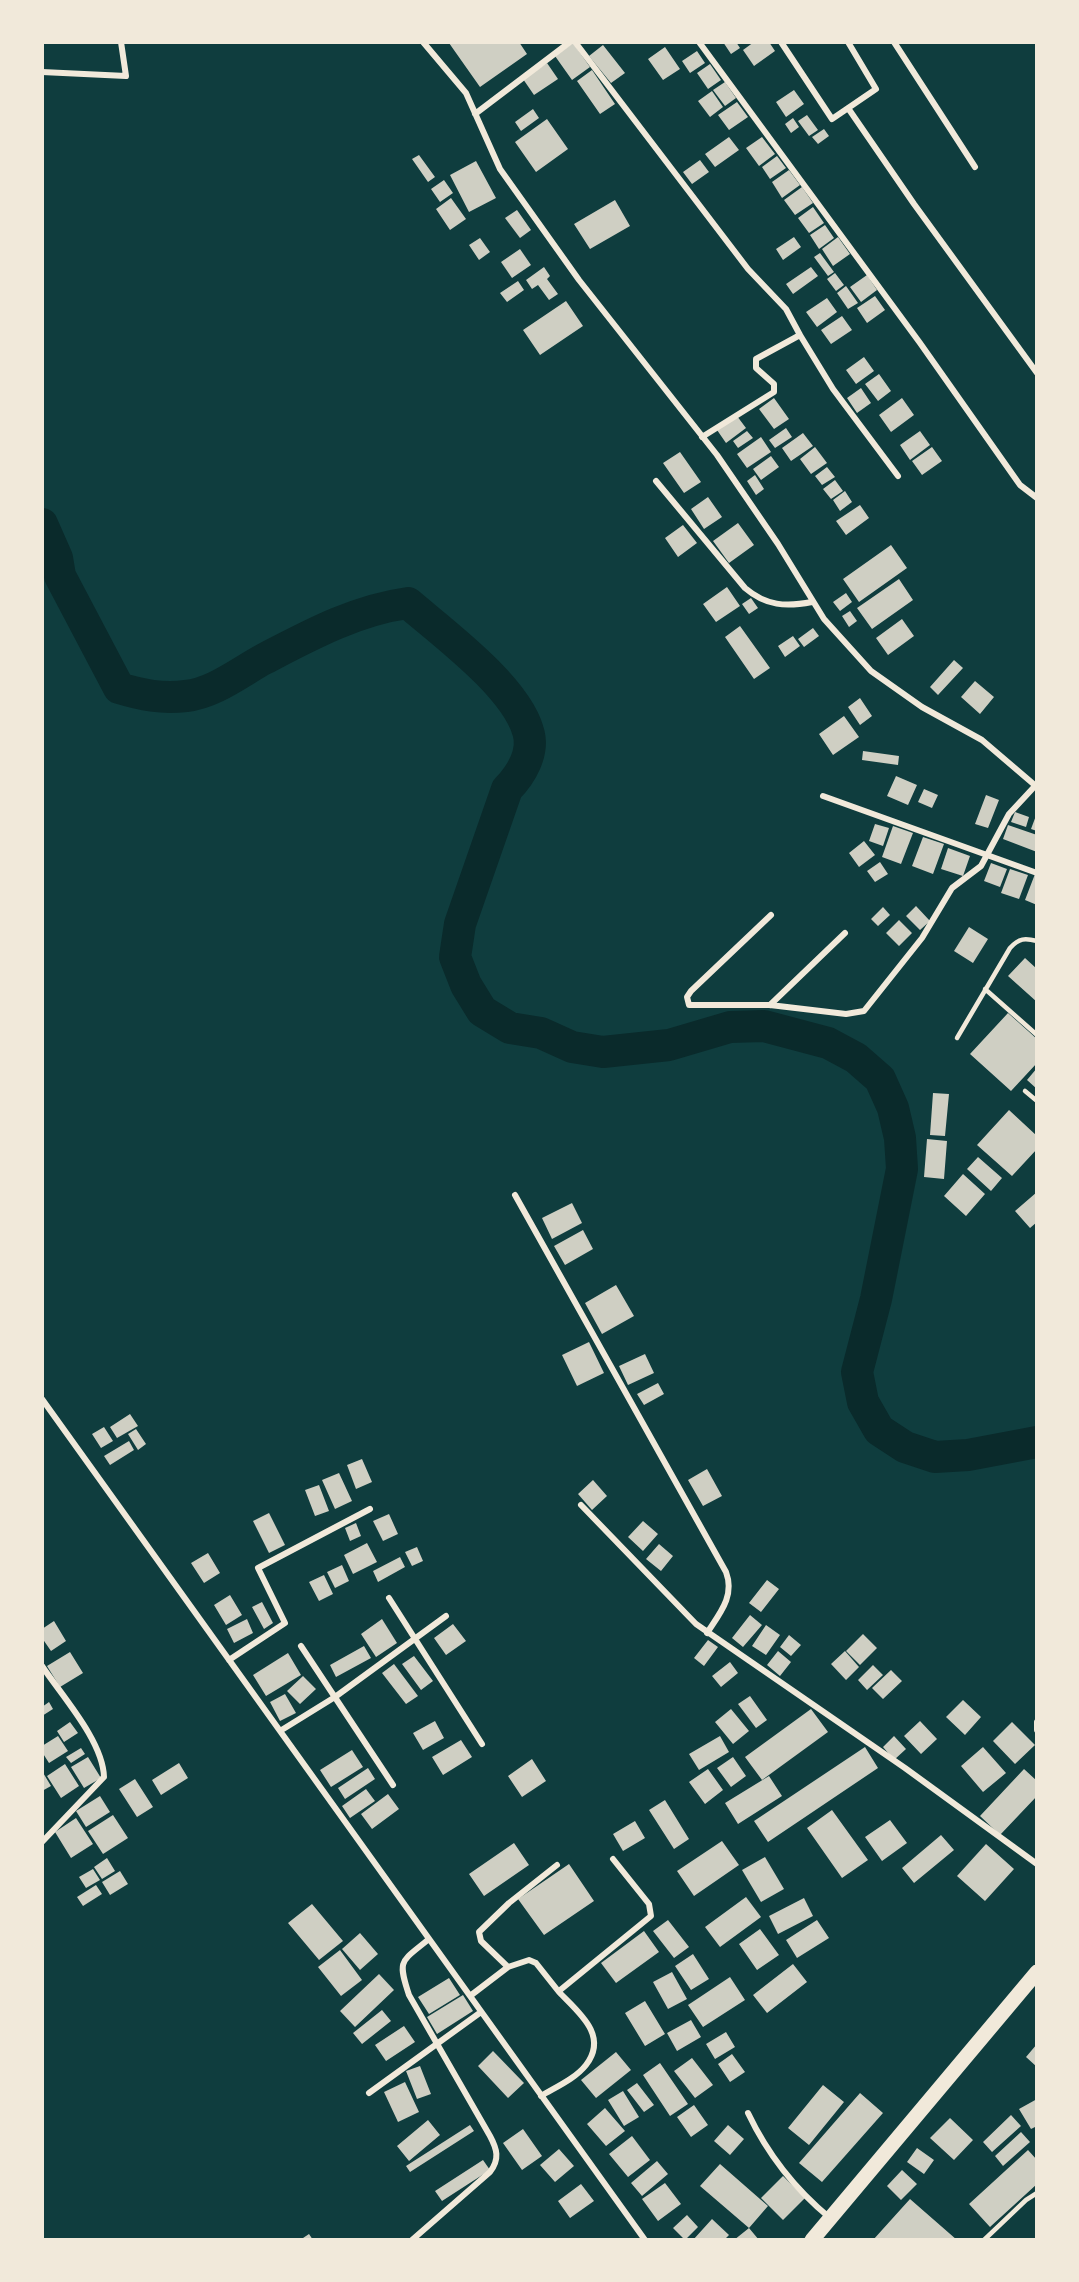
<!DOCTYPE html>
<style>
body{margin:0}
#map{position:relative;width:1079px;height:2282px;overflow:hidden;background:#0f3d3e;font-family:Lato,sans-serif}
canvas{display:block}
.frame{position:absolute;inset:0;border:44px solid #f1e9da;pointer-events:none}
</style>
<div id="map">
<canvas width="1079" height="2282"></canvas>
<div class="frame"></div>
</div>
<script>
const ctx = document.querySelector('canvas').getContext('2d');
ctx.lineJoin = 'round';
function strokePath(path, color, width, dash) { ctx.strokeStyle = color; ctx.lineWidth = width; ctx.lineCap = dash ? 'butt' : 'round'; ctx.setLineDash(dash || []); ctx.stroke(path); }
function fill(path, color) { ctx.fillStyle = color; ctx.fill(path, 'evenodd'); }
strokePath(new Path2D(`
 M 42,524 L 57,558 L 60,576 L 119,688 C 142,695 162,699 186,696 C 214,693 240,672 264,659 C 310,635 356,610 408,603 C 443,633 515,686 528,731 C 535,752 521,775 507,789 L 460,924 L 455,957 L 466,985 L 482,1011 L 510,1028 L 541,1033 L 572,1047 L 603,1052 L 669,1045 L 730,1027 L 764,1026 L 828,1043 L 856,1058 L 880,1079 L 893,1108 L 900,1138 L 902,1169 L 876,1299 L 857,1372 L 863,1402 L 879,1430 L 905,1447 L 935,1457 L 968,1455 L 1037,1442`), '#0a2a2b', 32);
fill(new Path2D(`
 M 451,42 L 519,42 L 527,54 L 480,87 L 449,43 Z
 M 723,42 L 736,42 L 740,48 L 731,54 Z
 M 754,42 L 769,42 L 775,51 L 754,66 L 743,50 Z
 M 573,43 L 590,67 L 572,80 L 555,56 Z
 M 603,45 L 625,73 L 611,83 L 589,56 Z
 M 665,47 L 680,69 L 663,80 L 648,59 Z
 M 697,51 L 705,63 L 690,73 L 682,61 Z
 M 547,63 L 558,79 L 534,95 L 523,79 Z
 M 710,64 L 721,80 L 708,89 L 697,73 Z
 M 592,70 L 615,104 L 600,114 L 577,81 Z
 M 725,82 L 736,98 L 725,106 L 713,90 Z
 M 794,90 L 804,104 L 786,117 L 776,102 Z
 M 712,91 L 723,107 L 710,117 L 698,101 Z
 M 737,102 L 748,117 L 729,130 L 718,115 Z
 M 533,109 L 539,118 L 521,131 L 515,122 Z
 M 807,115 L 818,130 L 809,136 L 798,121 Z
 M 793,118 L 799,127 L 791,133 L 785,124 Z
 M 547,119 L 568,149 L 536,172 L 515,142 Z
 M 824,129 L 829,136 L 818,144 L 812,137 Z
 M 729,137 L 739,150 L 715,167 L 705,154 Z
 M 762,137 L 775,154 L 759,166 L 746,148 Z
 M 419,155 L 435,177 L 428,182 L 412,159 Z
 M 777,156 L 786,168 L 770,179 L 762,167 Z
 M 700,160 L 709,172 L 692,184 L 683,172 Z
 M 476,161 L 496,198 L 469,212 L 450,175 Z
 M 789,170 L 800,185 L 782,198 L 772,182 Z
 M 444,180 L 453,193 L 440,202 L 431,189 Z
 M 802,187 L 813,203 L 795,215 L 784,200 Z
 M 451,198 L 466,219 L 450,230 L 436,209 Z
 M 615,200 L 630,226 L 590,249 L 574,224 Z
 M 813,207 L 824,223 L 809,233 L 798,218 Z
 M 517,210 L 531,230 L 520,238 L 505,218 Z
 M 825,225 L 834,238 L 819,249 L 810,235 Z
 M 794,237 L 801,247 L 783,260 L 776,249 Z
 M 838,237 L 850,254 L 833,266 L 822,249 Z
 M 480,238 L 490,252 L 479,260 L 469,245 Z
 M 520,249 L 531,265 L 512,278 L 501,262 Z
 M 820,253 L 834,272 L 828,276 L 814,257 Z
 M 544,267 L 550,276 L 547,279 L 558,294 L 549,300 L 538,285 L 532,289 L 526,280 Z
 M 811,267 L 818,276 L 793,294 L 786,284 Z
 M 835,273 L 844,285 L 836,291 L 827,279 Z
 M 867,275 L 877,290 L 861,302 L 850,287 Z
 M 518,281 L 524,290 L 507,302 L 500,293 Z
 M 846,286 L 858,303 L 848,309 L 837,293 Z
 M 875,296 L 885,310 L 867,323 L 857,308 Z
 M 827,298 L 837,312 L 817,327 L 806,312 Z
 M 566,301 L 583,326 L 540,355 L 523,330 Z
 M 842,316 L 852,330 L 831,344 L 821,330 Z
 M 864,357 L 874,371 L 856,384 L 846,370 Z
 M 879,374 L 891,391 L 878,401 L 865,384 Z
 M 861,388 L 871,403 L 857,413 L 847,398 Z
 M 774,398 L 789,419 L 774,429 L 759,409 Z
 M 902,398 L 914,415 L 891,432 L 879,415 Z
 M 737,416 L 746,428 L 726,443 L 717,430 Z
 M 786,428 L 792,437 L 775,448 L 769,440 Z
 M 747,431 L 753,438 L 738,448 L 733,441 Z
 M 920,431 L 930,445 L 910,460 L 900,445 Z
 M 803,433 L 813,446 L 791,461 L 782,448 Z
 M 761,437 L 771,452 L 747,468 L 737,454 Z
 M 815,447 L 827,463 L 811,474 L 800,459 Z
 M 932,447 L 942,461 L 922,475 L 912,461 Z
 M 680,452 L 701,482 L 684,493 L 663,463 Z
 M 771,456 L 779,467 L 761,480 L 753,469 Z
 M 827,467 L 835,477 L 822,485 L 815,476 Z
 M 755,475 L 764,489 L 756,495 L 747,481 Z
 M 835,480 L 843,491 L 831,499 L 823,489 Z
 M 845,491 L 852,502 L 840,511 L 833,500 Z
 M 708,497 L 722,517 L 704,529 L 691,509 Z
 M 860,505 L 869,518 L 846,535 L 836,521 Z
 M 738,523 L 754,545 L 729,563 L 713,541 Z
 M 683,525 L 697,543 L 678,557 L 665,538 Z
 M 891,545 L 907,568 L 859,602 L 843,579 Z
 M 899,579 L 913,600 L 872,629 L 857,608 Z
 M 727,587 L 740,606 L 716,622 L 703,604 Z
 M 846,593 L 852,602 L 840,611 L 833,602 Z
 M 751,598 L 758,608 L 749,614 L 742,604 Z
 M 850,611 L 857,621 L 849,627 L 842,616 Z
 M 902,619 L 914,636 L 888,655 L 876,638 Z
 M 740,626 L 770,668 L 754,679 L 725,637 Z
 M 813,628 L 819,636 L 804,647 L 798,639 Z
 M 793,636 L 800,646 L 785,657 L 778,646 Z
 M 954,660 L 963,668 L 938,695 L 930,687 Z
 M 975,681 L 994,697 L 980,714 L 961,697 Z
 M 860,698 L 872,716 L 860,725 L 848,707 Z
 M 844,716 L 859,737 L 833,755 L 819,734 Z
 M 863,751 L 899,756 L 898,765 L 862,760 Z
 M 896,776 L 917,785 L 908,805 L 887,796 Z
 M 924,789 L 938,795 L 932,808 L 918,802 Z
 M 986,795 L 999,800 L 988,828 L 975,824 Z
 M 1015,812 L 1029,817 L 1026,827 L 1011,822 Z
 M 1037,813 L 1037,831 L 1031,829 Z
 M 875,824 L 889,828 L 883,846 L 869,841 Z
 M 1008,825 L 1037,835 L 1037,852 L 1003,839 Z
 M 893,826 L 913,833 L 901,864 L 882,857 Z
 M 923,837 L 944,844 L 933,874 L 912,866 Z
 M 864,841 L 875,855 L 859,867 L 849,853 Z
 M 948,848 L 970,856 L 963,876 L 941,869 Z
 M 880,862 L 888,874 L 875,882 L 867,871 Z
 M 991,863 L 1007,869 L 1000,887 L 984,881 Z
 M 1010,869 L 1028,875 L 1019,899 L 1001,893 Z
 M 1035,874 L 1037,875 L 1037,905 L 1025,900 Z
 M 916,906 L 930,921 L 920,930 L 906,916 Z
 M 883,907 L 890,915 L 878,926 L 871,919 Z
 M 899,920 L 912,933 L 899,946 L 886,933 Z
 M 969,927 L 988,939 L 973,963 L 954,951 Z
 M 1025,958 L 1037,969 L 1037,1002 L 1008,976 Z
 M 1008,1013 L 1037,1039 L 1037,1063 L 1011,1091 L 970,1054 Z
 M 1037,1068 L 1037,1089 L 1027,1080 Z
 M 933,1093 L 949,1094 L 945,1136 L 930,1135 Z
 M 1009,1110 L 1037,1136 L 1037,1149 L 1012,1176 L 977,1145 Z
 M 927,1139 L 947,1141 L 944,1179 L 924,1177 Z
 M 978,1157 L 1002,1178 L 991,1191 L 967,1169 Z
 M 963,1174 L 985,1194 L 966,1216 L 944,1196 Z
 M 1037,1192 L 1037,1222 L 1030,1228 L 1015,1211 Z
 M 572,1203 L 582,1223 L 552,1239 L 542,1218 Z
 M 583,1230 L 593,1249 L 565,1265 L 554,1246 Z
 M 616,1285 L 634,1316 L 602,1334 L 585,1303 Z
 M 589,1342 L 604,1373 L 577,1386 L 562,1355 Z
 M 645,1354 L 654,1373 L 628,1385 L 619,1366 Z
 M 658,1383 L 664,1394 L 644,1405 L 637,1394 Z
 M 130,1414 L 138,1426 L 117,1438 L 110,1427 Z
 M 104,1427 L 113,1441 L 101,1448 L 92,1434 Z
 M 136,1429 L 146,1444 L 138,1450 L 128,1434 Z
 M 129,1441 L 134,1450 L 110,1465 L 104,1456 Z
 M 362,1459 L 372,1482 L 356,1489 L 347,1465 Z
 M 707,1469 L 722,1496 L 703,1506 L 688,1480 Z
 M 339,1473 L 352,1501 L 335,1509 L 322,1480 Z
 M 593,1480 L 607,1496 L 592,1510 L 578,1494 Z
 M 319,1485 L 329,1511 L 315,1516 L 305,1490 Z
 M 269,1513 L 285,1545 L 269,1553 L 253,1521 Z
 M 389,1514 L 398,1534 L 383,1541 L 373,1521 Z
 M 643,1521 L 658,1534 L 643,1551 L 628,1537 Z
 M 356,1523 L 361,1536 L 350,1541 L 345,1528 Z
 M 367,1543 L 377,1562 L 353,1574 L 344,1555 Z
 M 659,1544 L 673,1556 L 661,1571 L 646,1559 Z
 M 417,1547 L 423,1561 L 412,1566 L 405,1552 Z
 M 208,1553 L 220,1573 L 204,1583 L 191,1563 Z
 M 400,1557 L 405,1567 L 378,1582 L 373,1571 Z
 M 342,1565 L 349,1581 L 335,1588 L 327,1572 Z
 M 324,1575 L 333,1594 L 319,1601 L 309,1582 Z
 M 767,1580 L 779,1589 L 761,1612 L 749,1603 Z
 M 230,1595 L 242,1615 L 226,1625 L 214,1605 Z
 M 262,1602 L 273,1623 L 264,1629 L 252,1607 Z
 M 750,1615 L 762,1625 L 743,1647 L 732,1638 Z
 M 247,1619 L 253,1633 L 234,1643 L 227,1629 Z
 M 382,1619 L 397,1643 L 376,1657 L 361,1634 Z
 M 54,1621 L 66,1641 L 51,1651 L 42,1638 L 42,1629 Z
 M 453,1624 L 466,1641 L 446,1655 L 434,1638 Z
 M 766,1625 L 780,1635 L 766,1655 L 752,1646 Z
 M 863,1634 L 877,1648 L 860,1665 L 846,1651 Z
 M 789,1635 L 801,1645 L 791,1656 L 780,1647 Z
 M 708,1640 L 718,1647 L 704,1666 L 694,1658 Z
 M 364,1646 L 371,1658 L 336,1677 L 330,1665 Z
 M 778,1651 L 791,1662 L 780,1676 L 767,1665 Z
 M 845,1651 L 859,1667 L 846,1680 L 831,1664 Z
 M 70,1652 L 83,1673 L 60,1687 L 47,1666 Z
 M 288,1653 L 301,1675 L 266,1696 L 253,1675 Z
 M 414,1656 L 433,1681 L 421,1690 L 402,1664 Z
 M 730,1662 L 738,1673 L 721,1687 L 712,1676 Z
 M 394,1664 L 418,1696 L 406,1704 L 382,1673 Z
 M 873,1665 L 883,1675 L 867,1690 L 858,1680 Z
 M 891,1670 L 902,1681 L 883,1699 L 872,1688 Z
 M 303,1676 L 316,1689 L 300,1704 L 287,1691 Z
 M 285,1694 L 296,1713 L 280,1721 L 270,1702 Z
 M 750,1696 L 767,1720 L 756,1728 L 738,1704 Z
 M 963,1700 L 981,1717 L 965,1735 L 946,1717 Z
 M 49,1702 L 53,1709 L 42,1716 L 42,1707 Z
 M 731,1709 L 749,1731 L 733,1744 L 715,1722 Z
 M 811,1709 L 828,1732 L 762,1780 L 745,1757 Z
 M 435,1721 L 444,1738 L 423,1750 L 413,1733 Z
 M 920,1721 L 937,1739 L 921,1754 L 904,1736 Z
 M 70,1722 L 78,1733 L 64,1742 L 57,1731 Z
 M 1012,1722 L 1035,1745 L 1015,1764 L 993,1741 Z
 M 58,1736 L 68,1751 L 49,1763 L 42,1752 L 42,1746 Z
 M 720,1736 L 729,1752 L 699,1770 L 689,1754 Z
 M 894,1736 L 906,1749 L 894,1760 L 883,1747 Z
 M 461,1740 L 472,1757 L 443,1775 L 432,1757 Z
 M 865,1747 L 878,1768 L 768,1842 L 754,1821 Z
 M 983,1747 L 1006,1773 L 983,1792 L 961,1766 Z
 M 81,1748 L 85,1754 L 71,1763 L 66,1757 Z
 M 352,1750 L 363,1767 L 331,1787 L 320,1770 Z
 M 88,1757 L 101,1778 L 84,1788 L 71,1767 Z
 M 733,1757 L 746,1776 L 731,1787 L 717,1768 Z
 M 532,1759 L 546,1781 L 522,1797 L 508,1776 Z
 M 179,1763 L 188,1778 L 161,1795 L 152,1780 Z
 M 65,1764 L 79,1786 L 61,1798 L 47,1776 Z
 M 368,1768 L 375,1779 L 345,1799 L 338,1788 Z
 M 708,1769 L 723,1790 L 705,1804 L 689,1782 Z
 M 1024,1769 L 1037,1781 L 1037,1796 L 1000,1835 L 980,1816 Z
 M 42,1771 L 51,1786 L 42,1791 Z
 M 769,1776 L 782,1796 L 738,1824 L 725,1803 Z
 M 135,1779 L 153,1807 L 137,1817 L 119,1789 Z
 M 366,1789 L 375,1801 L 350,1818 L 342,1806 Z
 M 388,1794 L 399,1809 L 372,1829 L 361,1814 Z
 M 100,1796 L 110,1812 L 86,1827 L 76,1811 Z
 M 665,1800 L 689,1839 L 674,1849 L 649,1810 Z
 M 832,1810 L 868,1860 L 842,1878 L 807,1828 Z
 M 113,1815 L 128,1838 L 103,1854 L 88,1831 Z
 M 76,1818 L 93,1844 L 71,1858 L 55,1832 Z
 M 890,1820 L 907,1843 L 882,1861 L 865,1837 Z
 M 635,1821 L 645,1838 L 623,1851 L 613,1834 Z
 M 941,1835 L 954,1850 L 914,1883 L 902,1868 Z
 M 722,1841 L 739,1865 L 694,1896 L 677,1871 Z
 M 514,1843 L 529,1865 L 484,1896 L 469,1874 Z
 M 986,1844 L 1014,1869 L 985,1901 L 957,1876 Z
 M 765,1857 L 784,1889 L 761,1902 L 742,1870 Z
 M 107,1858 L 115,1871 L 102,1879 L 94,1867 Z
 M 569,1864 L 594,1901 L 544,1935 L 518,1899 Z
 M 93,1869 L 100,1880 L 86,1888 L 79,1877 Z
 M 120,1871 L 128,1884 L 110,1895 L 102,1882 Z
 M 96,1885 L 102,1894 L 83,1906 L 77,1897 Z
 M 746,1897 L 761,1917 L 720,1947 L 705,1927 Z
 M 804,1898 L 813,1916 L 778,1934 L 769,1916 Z
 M 312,1904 L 343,1941 L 319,1960 L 288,1923 Z
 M 668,1920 L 689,1947 L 674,1958 L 653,1931 Z
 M 817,1920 L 829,1938 L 797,1958 L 786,1940 Z
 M 760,1929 L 779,1955 L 757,1970 L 739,1944 Z
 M 644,1931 L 659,1952 L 616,1983 L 601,1963 Z
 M 360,1933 L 378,1954 L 360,1970 L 342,1949 Z
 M 340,1950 L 362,1980 L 341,1996 L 318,1967 Z
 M 693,1954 L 709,1979 L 691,1990 L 675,1966 Z
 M 793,1964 L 807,1982 L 767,2013 L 753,1995 Z
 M 672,1972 L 687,1999 L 668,2009 L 653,1982 Z
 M 379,1974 L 394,1990 L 355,2027 L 340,2011 Z
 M 730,1977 L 745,2000 L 703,2027 L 688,2005 Z
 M 449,1978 L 460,1995 L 429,2014 L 418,1997 Z
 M 463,1995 L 473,2011 L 437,2034 L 427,2017 Z
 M 645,2001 L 665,2034 L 645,2046 L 625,2013 Z
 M 382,2010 L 391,2021 L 362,2044 L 353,2033 Z
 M 691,2020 L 701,2037 L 677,2051 L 667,2033 Z
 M 404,2026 L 415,2042 L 386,2061 L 375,2045 Z
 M 726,2032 L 735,2047 L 715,2059 L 706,2044 Z
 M 1037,2044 L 1037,2067 L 1026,2057 Z
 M 493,2051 L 524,2083 L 508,2098 L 478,2066 Z
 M 616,2052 L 631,2070 L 596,2098 L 581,2080 Z
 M 732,2054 L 745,2072 L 730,2082 L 718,2064 Z
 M 692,2058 L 713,2085 L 695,2098 L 674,2071 Z
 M 660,2063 L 688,2104 L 670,2116 L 643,2075 Z
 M 420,2066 L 431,2094 L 417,2099 L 406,2071 Z
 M 405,2082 L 419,2112 L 398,2122 L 384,2092 Z
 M 637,2083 L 654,2105 L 644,2112 L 627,2090 Z
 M 823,2085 L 844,2102 L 809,2145 L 788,2128 Z
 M 623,2091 L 639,2117 L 624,2126 L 608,2100 Z
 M 860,2093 L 883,2113 L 822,2182 L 799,2163 Z
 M 1037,2099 L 1037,2126 L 1031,2129 L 1019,2109 Z
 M 694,2105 L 708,2125 L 691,2137 L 677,2117 Z
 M 605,2108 L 625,2131 L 606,2146 L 587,2124 Z
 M 1011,2115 L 1021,2126 L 992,2152 L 983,2142 Z
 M 950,2118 L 973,2140 L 954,2160 L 930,2138 Z
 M 428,2120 L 440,2135 L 409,2161 L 397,2146 Z
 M 470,2125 L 474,2131 L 410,2172 L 406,2166 Z
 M 728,2125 L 744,2139 L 730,2155 L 714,2141 Z
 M 523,2129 L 542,2156 L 522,2170 L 503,2143 Z
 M 1021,2132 L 1030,2142 L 1003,2166 L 995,2156 Z
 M 632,2136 L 650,2160 L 628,2177 L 609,2154 Z
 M 917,2148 L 934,2160 L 924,2174 L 907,2162 Z
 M 559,2149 L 574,2166 L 555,2182 L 540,2165 Z
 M 1028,2150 L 1037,2160 L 1037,2184 L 990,2227 L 969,2204 Z
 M 483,2160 L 490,2170 L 442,2201 L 435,2191 Z
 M 657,2161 L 668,2174 L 642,2196 L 631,2183 Z
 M 720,2164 L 768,2206 L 749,2228 L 700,2186 Z
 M 902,2170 L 917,2184 L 901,2200 L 887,2186 Z
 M 783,2176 L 805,2198 L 783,2220 L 761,2198 Z
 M 665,2183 L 681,2204 L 658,2221 L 642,2199 Z
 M 581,2184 L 594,2201 L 570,2218 L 558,2201 Z
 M 910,2199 L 957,2240 L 873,2240 Z
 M 687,2215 L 698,2227 L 685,2240 L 673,2228 Z
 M 712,2219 L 729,2235 L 724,2240 L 693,2240 Z
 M 749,2228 L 759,2240 L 734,2240 Z
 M 309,2234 L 313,2240 L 300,2240 Z`), '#cfcfc3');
strokePath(new Path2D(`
 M 985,989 L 1037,1035
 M 957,1038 L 1010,948 C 1019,938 1025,938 1037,941
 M 1025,1091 L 1037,1101
 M 984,2240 L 1026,2200 L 1037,2193`), '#f1e9da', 4.5);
strokePath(new Path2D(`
 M 423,42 L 466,93 L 500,169 L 579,280 L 717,455 L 778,544 L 824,619 L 871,671 L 922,707 L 982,740 L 1037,787
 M 575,42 L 748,269 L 786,309 L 800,335 L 756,359 L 756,368 L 774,384 L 774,392 L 702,437
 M 699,42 L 920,343 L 1020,485 L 1037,498
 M 781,42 L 832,119 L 876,89 L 848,42
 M 894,42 L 975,167
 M 42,72 L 126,76 L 121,42
 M 848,108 L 914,204 L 1037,373
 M 475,114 L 570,42
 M 800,335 L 833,389 L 898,476
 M 656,481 L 745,588 C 766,606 786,607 812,602
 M 823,796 L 1037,873
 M 771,915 L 691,991 L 687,997 L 689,1005 L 770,1005 L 846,1014 L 864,1011 L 922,938 L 952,888 L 981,866 L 1009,814 L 1035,786
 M 770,1005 L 845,933
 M 515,1195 L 726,1572 C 735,1596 720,1613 707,1633
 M 42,1399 L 645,2240
 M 581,1505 L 696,1624 L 905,1768 L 1037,1864
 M 389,1598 L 482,1744
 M 301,1646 L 393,1785
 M 229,1660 L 285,1623 L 258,1568 L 370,1509
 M 42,1666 C 62,1696 103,1741 104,1777 L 42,1842
 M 1037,1722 L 1037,1730
 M 280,1731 L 335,1697 L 446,1616
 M 508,1967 L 481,1941 L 479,1932 L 509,1903 L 557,1865
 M 559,1991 L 651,1916 L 649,1904 L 613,1859
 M 470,1996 L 508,1967 L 529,1960 L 536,1963 C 544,1973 551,1982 559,1992 C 578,2012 609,2035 586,2065 C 575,2079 556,2087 541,2096
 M 369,2093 L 481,2012
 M 748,2113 C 767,2153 796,2190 830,2218
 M 412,2240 L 490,2172 C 500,2159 497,2149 490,2136 L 409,1995 C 397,1959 401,1962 429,1939`), '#f1e9da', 6);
strokePath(new Path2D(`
 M 812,2240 L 1037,1972`), '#f1e9da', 15);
</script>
